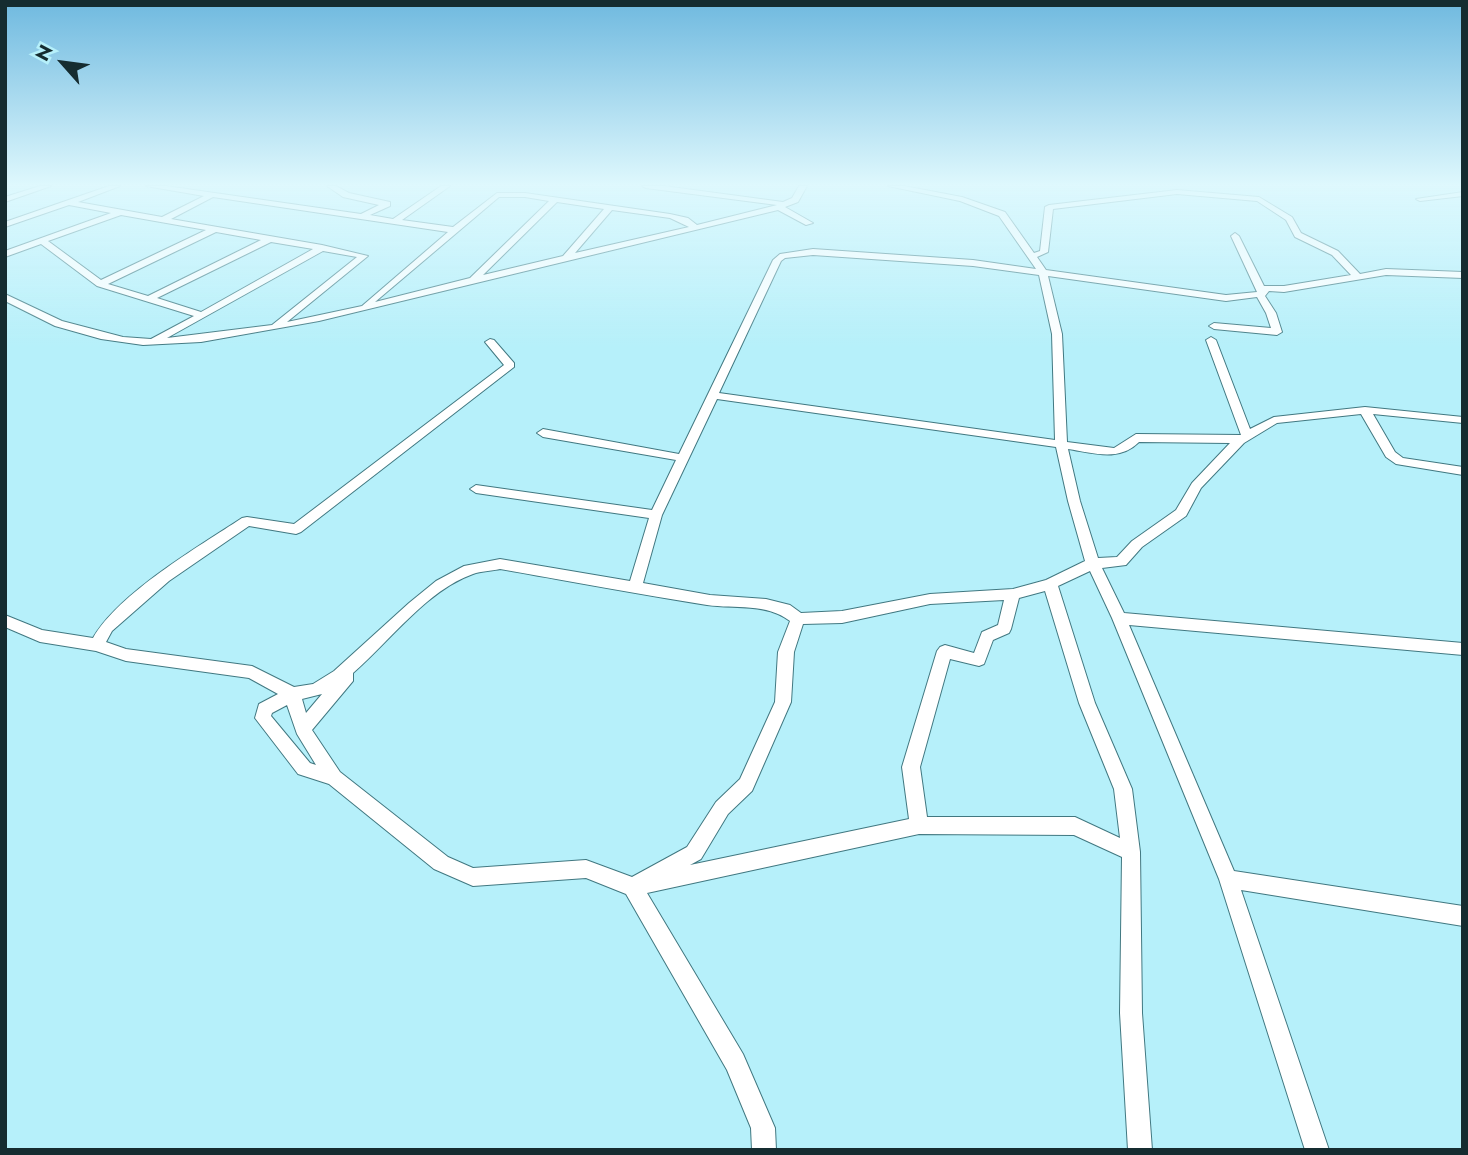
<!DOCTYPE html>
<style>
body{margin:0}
#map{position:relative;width:1468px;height:1155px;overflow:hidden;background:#b6f0fa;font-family:Jost,sans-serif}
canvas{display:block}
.frame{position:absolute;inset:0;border:7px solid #152c30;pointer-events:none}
.north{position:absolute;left:28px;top:28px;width:70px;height:70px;-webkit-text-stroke:5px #b6f0fa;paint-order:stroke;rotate:298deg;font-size:19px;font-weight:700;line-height:28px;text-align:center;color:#152c30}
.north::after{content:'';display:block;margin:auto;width:24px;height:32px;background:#152c30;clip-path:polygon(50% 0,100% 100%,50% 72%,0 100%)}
</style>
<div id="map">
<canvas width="1468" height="1155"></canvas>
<div class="frame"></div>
<div class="north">N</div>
</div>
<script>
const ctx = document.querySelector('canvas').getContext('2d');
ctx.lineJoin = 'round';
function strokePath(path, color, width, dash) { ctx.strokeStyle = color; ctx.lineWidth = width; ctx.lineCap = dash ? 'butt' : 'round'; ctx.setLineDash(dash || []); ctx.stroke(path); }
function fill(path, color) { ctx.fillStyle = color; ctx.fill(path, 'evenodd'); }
const minor = new Path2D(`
 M 40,186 L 51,186 L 5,202 L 5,197 Z
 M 109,186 L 120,186 L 78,202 L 162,217 L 204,196 L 146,186 L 166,186 L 361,214 L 379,205 L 343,197 L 327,186 L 336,186 L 349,193 L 390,202 L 390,206 L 370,215 L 393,219 L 441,186 L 450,186 L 402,220 L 453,227 L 497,193 L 525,193 L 670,214 L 688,218 L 697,225 L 777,205 L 646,188 L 642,186 L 664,186 L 783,202 L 792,198 L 799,186 L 807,186 L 798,202 L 785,207 L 813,223 L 806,225 L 778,210 L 319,321 L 201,342 L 143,345 L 101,339 L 55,326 L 5,301 L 5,294 L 62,321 L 123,337 L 151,339 L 194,316 L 97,286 L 41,244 L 5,257 L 5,251 L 111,213 L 69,205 L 5,227 L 5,222 ZM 213,197 L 448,232 L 362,306 L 287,322 L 368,256 L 322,245 L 171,219 ZM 499,197 L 525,197 L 549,201 L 470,278 L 375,302 ZM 557,202 L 604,209 L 563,256 L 483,275 ZM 612,210 L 670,218 L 689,227 L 575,253 ZM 121,215 L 206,230 L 101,280 L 48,241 ZM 216,232 L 261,240 L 148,296 L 108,284 ZM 271,242 L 313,249 L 201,312 L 157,298 ZM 323,251 L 357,257 L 272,325 L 167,338 Z
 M 888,186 L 904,186 L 962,197 L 1005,212 L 1034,253 L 1040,251 L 1045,207 L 1049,205 L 1177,190 L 1259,197 L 1292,217 L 1301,233 L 1338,251 L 1360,274 L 1386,269 L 1463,272 L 1463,278 L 1386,275 L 1284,292 L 1269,291 L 1265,296 L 1276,313 L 1282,332 L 1277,335 L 1214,329 L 1209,326 L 1214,323 L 1271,328 L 1266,313 L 1257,297 L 1226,301 L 1048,276 L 1062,334 L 1067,442 L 1114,448 L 1136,434 L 1241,435 L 1206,340 L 1211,337 L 1216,340 L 1250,429 L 1274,417 L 1365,407 L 1463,417 L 1463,423 L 1373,414 L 1395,452 L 1403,458 L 1463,467 L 1463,475 L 1396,464 L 1386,457 L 1361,414 L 1277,423 L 1244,443 L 1201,488 L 1186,516 L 1142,547 L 1126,565 L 1102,568 L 1124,613 L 1463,643 L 1463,655 L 1129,625 L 1234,871 L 1463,906 L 1463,926 L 1241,890 L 1329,1150 L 1305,1150 L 1219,879 L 1112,618 L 1090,571 L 1058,586 L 1095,703 L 1132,789 L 1140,852 L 1142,1013 L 1152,1150 L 1128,1150 L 1120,1013 L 1122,857 L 1074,835 L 919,834 L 647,893 L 743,1054 L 775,1128 L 776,1150 L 752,1150 L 751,1128 L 727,1070 L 626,894 L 586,878 L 473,886 L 434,869 L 329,784 L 298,774 L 255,718 L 259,704 L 278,694 L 249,678 L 126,661 L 96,651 L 40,642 L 5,627 L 5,615 L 42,630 L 93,638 C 119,593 198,547 242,518 L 247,517 L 294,524 L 504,365 L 485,342 L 490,339 L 494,340 L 514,363 L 514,367 L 301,532 L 296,534 L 249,526 L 169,581 L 112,631 L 106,642 L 126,649 L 252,666 L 294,687 L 313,684 L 334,671 L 409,603 L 436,581 L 464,566 L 500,559 L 630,581 L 649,518 L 476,493 L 470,489 L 476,485 L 652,510 L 676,460 L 543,437 L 537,433 L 543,429 L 679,454 L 773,260 L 780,254 L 813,249 L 973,260 L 1036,269 L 999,216 L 960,201 ZM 1177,194 L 1257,201 L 1286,220 L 1295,237 L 1332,255 L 1351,275 L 1284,286 L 1264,286 L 1239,236 L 1235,233 L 1231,236 L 1257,292 L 1226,295 L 1046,270 L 1037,257 L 1048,252 L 1053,209 ZM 813,255 L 973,266 L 1039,275 L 1052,334 L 1055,440 L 719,393 L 781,261 L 785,258 ZM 717,399 L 1056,447 L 1068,501 L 1085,561 L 1046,580 L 1013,589 L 930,594 L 842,611 L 801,613 L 790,605 L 766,599 L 710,595 L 643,583 L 662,515 ZM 1139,442 L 1230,443 L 1192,483 L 1176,510 L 1132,541 L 1117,557 L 1098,558 L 1080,501 L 1068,449 C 1094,453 1119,462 1139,442 ZM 500,569 C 569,581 638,594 707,605 C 735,609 767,603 790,621 L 778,652 L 775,702 L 740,779 L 716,802 L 687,847 L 632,877 L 586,860 L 473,868 L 448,857 L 340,772 L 312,730 L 353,681 L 353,673 C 389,642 427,590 473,574 C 481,571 491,571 500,569 ZM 1045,591 L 1079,703 L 1114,789 L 1120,838 L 1075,817 L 927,817 L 920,767 L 950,659 L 979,666 L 984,664 L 993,640 L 1009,633 L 1011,629 L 1019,598 ZM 1004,600 L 998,625 L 982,632 L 974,653 L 945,645 L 940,647 L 937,651 L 902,767 L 909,819 L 690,865 L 701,859 L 728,814 L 752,791 L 791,702 L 794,652 L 803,624 L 842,623 L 930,604 ZM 322,694 L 306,713 L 302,699 ZM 287,705 L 297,734 L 316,765 L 310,763 L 271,716 L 272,713 Z
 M 1463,192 L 1463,196 L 1420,201 L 1416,199 Z`);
strokePath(minor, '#417881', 2);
fill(minor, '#fff');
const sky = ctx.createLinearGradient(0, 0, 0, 348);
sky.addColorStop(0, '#6fb9df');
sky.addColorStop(0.53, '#def8fd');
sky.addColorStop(1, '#def8fd00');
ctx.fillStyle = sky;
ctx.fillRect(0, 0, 1468, 348);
</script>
